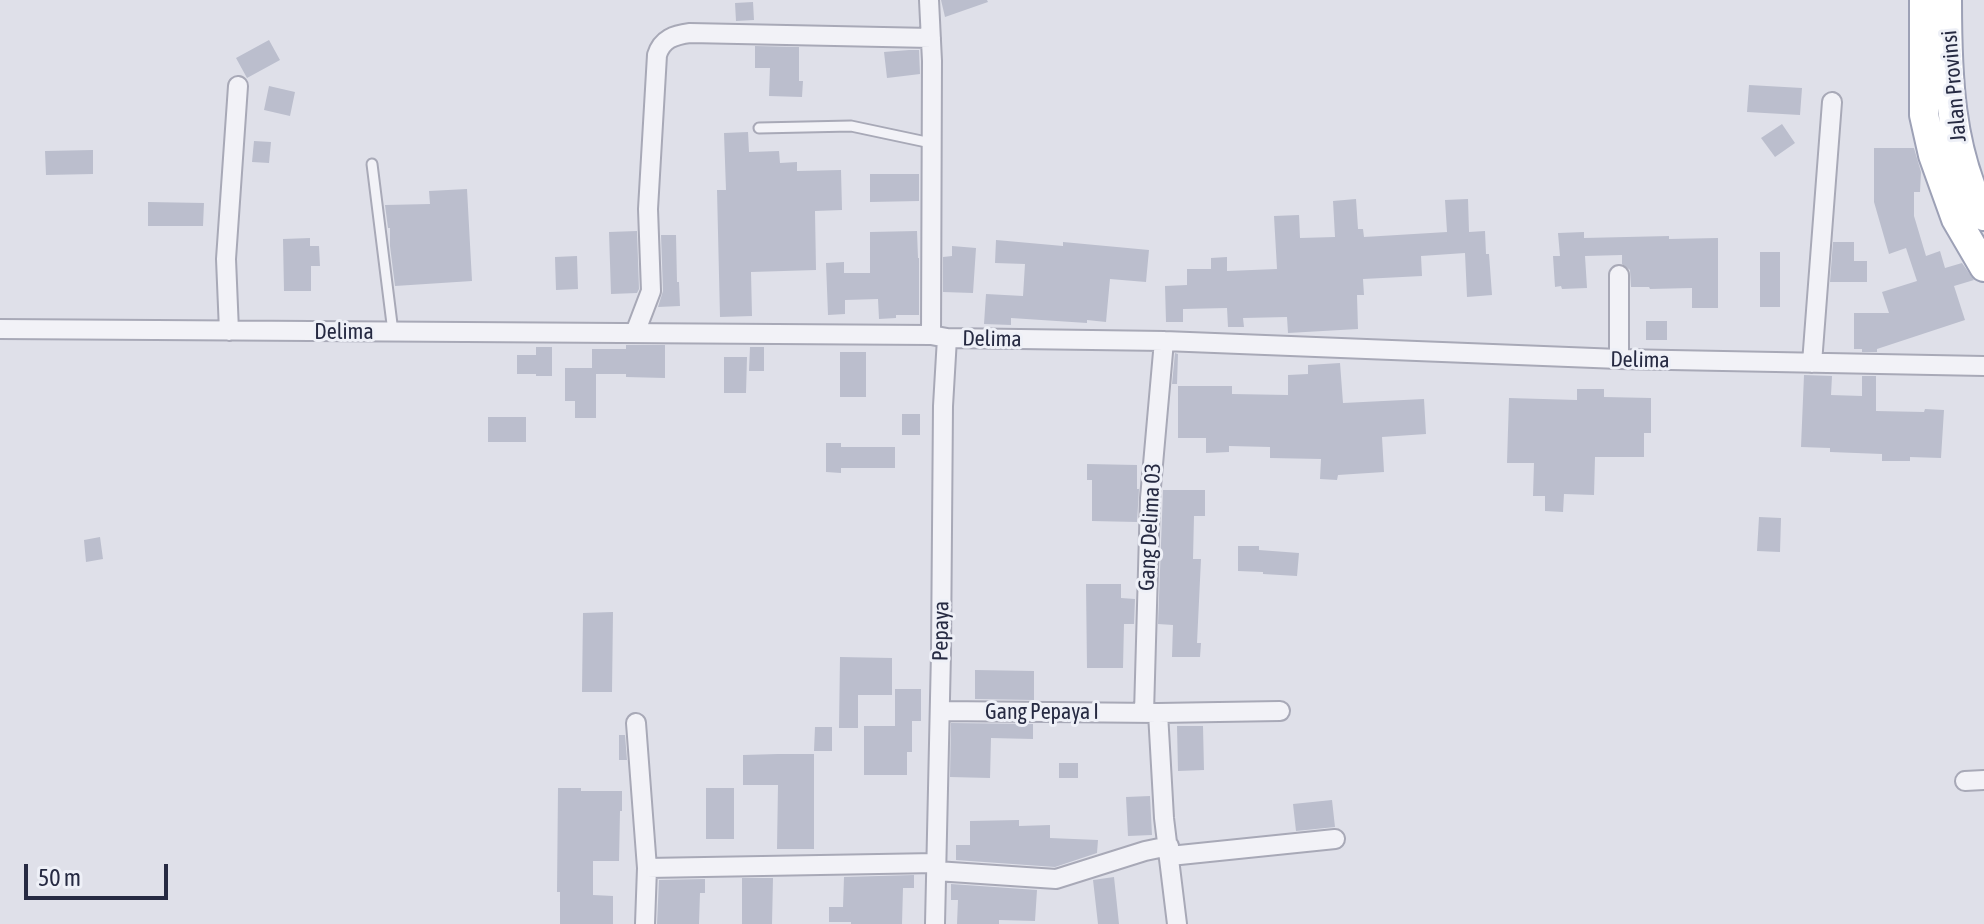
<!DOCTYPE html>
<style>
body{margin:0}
#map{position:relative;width:1984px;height:924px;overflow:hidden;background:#dfe0e9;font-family:"Asap Condensed",sans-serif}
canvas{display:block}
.scale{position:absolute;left:24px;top:864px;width:144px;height:36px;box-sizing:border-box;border:4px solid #262a42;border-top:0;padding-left:10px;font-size:24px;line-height:28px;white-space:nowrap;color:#262a42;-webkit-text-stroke:6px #eef0f7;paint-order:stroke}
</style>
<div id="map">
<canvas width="1984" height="924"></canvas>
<div class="scale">50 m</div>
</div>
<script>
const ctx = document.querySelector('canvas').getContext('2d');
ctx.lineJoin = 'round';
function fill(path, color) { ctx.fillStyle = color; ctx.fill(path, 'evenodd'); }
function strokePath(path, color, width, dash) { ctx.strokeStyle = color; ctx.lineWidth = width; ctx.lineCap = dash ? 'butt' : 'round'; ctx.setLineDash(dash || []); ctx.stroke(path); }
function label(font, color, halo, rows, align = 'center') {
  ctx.font = font + ' "Asap Condensed",sans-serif'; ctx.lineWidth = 6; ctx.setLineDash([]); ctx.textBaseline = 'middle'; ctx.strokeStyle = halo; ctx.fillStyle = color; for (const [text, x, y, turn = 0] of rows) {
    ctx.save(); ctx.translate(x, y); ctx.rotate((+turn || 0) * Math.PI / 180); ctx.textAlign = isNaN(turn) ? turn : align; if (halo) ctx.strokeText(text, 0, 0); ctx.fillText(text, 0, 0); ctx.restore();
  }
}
fill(new Path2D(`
 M 941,0 L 987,0 L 988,2 L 945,17 Z
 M 753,2 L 754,20 L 736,21 L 735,3 Z
 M 269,40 L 280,60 L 247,78 L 236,58 Z
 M 755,46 L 799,47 L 799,81 L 803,81 L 802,97 L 769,96 L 770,68 L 755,68 Z
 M 909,50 L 919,50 L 920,74 L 887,78 L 884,52 Z
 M 1749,85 L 1802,88 L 1800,115 L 1747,112 Z
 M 269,86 L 295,92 L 290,116 L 264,110 Z
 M 1782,124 L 1795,143 L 1775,157 L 1761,138 Z
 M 748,132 L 749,152 L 779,151 L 780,163 L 797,162 L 797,171 L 841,170 L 842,210 L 815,211 L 816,270 L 751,272 L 752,316 L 720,317 L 717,190 L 726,190 L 724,133 Z
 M 254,141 L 271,142 L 269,163 L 252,162 Z
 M 1874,148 L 1914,148 L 1921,172 L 1920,192 L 1914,192 L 1914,216 L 1926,256 L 1940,251 L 1945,268 L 1962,263 L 1974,280 L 1954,286 L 1965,320 L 1877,349 L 1877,352 L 1862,352 L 1862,349 L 1854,349 L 1854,313 L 1889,313 L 1882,292 L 1917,281 L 1906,248 L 1889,254 L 1874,202 Z
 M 93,150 L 93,174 L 46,175 L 45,151 Z
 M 870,174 L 919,174 L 919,201 L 870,202 Z
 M 467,189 L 472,281 L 395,286 L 390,246 L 390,228 L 388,228 L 385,205 L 430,204 L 429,191 Z
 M 1356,199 L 1358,229 L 1363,229 L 1364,237 L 1447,232 L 1445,200 L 1468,199 L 1469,232 L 1485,231 L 1486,254 L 1489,254 L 1492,295 L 1467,297 L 1465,253 L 1421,256 L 1422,276 L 1363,279 L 1364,295 L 1357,295 L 1358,329 L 1288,333 L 1287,317 L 1243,318 L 1244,327 L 1228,327 L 1227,308 L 1183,309 L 1183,322 L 1166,322 L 1165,286 L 1187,285 L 1187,269 L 1211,269 L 1211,258 L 1227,257 L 1227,271 L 1277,269 L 1274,216 L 1299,215 L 1300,238 L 1335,237 L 1333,201 Z
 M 148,202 L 204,203 L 203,226 L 148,226 Z
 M 637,231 L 639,289 L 637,293 L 611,294 L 609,232 Z
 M 917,231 L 918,258 L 919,258 L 919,315 L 896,315 L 896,318 L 879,319 L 878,299 L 845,300 L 845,314 L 828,315 L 826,263 L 844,262 L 844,273 L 870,273 L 870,232 Z
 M 1584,232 L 1584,238 L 1669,236 L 1669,239 L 1718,238 L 1718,308 L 1692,308 L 1692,288 L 1650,289 L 1649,287 L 1631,287 L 1630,270 L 1622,264 L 1622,255 L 1585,256 L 1587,288 L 1562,289 L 1561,286 L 1555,287 L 1553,256 L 1560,256 L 1558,233 Z
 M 661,235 L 676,235 L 677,282 L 679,282 L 680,306 L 658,307 L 663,291 Z
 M 310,238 L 310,246 L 319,246 L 320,266 L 311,266 L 311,291 L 284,291 L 283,239 Z
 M 996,240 L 1063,246 L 1063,242 L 1149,250 L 1146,282 L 1110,279 L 1106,322 L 1087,320 L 1087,323 L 1011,318 L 1011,325 L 984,324 L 986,294 L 1023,296 L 1025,264 L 995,263 Z
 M 1833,242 L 1854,242 L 1854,261 L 1867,261 L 1867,282 L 1830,282 Z
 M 952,246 L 976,248 L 973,293 L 943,292 L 943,257 L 952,256 Z
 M 1760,252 L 1780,252 L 1780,307 L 1760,307 Z
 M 577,256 L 578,289 L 556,290 L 555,257 Z
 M 1646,321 L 1667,321 L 1667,340 L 1646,340 Z
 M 626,345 L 665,345 L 665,378 L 626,377 L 626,374 L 596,374 L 596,418 L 575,418 L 575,401 L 565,401 L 565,368 L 592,368 L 592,349 L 626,349 Z
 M 536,347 L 552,347 L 552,376 L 536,376 L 536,374 L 517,374 L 517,355 L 536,355 Z
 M 750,347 L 764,347 L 764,371 L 749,371 Z
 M 840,352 L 866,352 L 866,397 L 840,397 Z
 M 1175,353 L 1178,354 L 1177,384 L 1172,384 Z
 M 724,357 L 747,357 L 746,393 L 724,393 Z
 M 1340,363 L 1343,403 L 1424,399 L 1426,434 L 1382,437 L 1384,472 L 1338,475 L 1337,480 L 1320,479 L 1321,459 L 1270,458 L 1270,447 L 1229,446 L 1229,452 L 1206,453 L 1206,438 L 1178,438 L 1178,386 L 1232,386 L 1232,394 L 1288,395 L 1288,375 L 1308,374 L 1308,365 Z
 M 1804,375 L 1832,376 L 1831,395 L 1862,396 L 1862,376 L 1876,376 L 1876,411 L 1924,412 L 1925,409 L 1944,410 L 1941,458 L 1910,457 L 1910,461 L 1882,461 L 1882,454 L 1830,452 L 1830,448 L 1801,447 Z
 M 1577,389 L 1604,389 L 1604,397 L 1651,398 L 1651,433 L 1644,433 L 1644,457 L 1595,457 L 1594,495 L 1564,494 L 1563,512 L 1545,511 L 1545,496 L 1533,496 L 1534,463 L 1507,463 L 1509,398 L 1577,400 Z
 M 902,414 L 920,414 L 920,435 L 902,435 Z
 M 488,417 L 526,417 L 526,442 L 488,442 Z
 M 826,443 L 841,443 L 841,447 L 895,447 L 895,468 L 841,468 L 841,473 L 826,472 Z
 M 1087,464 L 1137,465 L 1137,489 L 1139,489 L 1137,522 L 1092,521 L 1092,480 L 1087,480 Z
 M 1163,490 L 1205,490 L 1205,516 L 1194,516 L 1193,559 L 1201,559 L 1197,643 L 1201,643 L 1200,657 L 1172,657 L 1173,625 L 1158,624 Z
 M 1759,517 L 1781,518 L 1780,552 L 1757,551 Z
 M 100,537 L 103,559 L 86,562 L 84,540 Z
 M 1238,546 L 1259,546 L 1259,550 L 1299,553 L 1297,576 L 1263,574 L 1263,572 L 1238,571 Z
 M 1086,584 L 1121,584 L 1121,598 L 1135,599 L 1134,624 L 1124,624 L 1123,668 L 1087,668 Z
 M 613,612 L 612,692 L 582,692 L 583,613 Z
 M 840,657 L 892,658 L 892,695 L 858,695 L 858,728 L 839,728 Z
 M 975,670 L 1034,671 L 1034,700 L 975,699 Z
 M 895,689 L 921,689 L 921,721 L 912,721 L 912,752 L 907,752 L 907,775 L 864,775 L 864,726 L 895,726 Z
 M 951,723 L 1033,724 L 1033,739 L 991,738 L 990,778 L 950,777 Z
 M 1177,726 L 1203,726 L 1204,770 L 1178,771 Z
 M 815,727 L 832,727 L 832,751 L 814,751 Z
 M 619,735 L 625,735 L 627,760 L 619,760 Z
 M 778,754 L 814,754 L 814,849 L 777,849 L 778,785 L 743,785 L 743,755 Z
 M 1059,763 L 1078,763 L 1078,778 L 1059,778 Z
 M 558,788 L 581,788 L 581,791 L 622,791 L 622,811 L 620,811 L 619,861 L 593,861 L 593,895 L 613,896 L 613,924 L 560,924 L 560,892 L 557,892 Z
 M 706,788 L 734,788 L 734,839 L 706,839 Z
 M 1150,796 L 1152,835 L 1128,836 L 1126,797 Z
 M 1332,800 L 1335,827 L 1296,831 L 1293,804 Z
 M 1019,820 L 1019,826 L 1050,825 L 1050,838 L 1098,840 L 1097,853 L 1055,867 L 956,860 L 956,845 L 970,845 L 970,821 Z
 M 914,875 L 914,888 L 903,888 L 902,924 L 851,924 L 851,922 L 829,922 L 829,907 L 843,907 L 844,877 Z
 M 1114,877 L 1119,924 L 1098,924 L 1093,880 Z
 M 742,878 L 773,878 L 772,924 L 742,924 Z
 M 705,879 L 705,893 L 700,893 L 699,924 L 657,924 L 659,880 Z
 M 951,884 L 1037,890 L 1035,921 L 999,920 L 999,924 L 957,924 L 958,900 L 951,900 Z`), '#bbbecd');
const lane = new Path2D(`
 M 759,128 L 851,126 L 931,143
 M 372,164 L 393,332`);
const street = new Path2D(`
 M 929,0 L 932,61 L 931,335
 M 1619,275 L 1619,359
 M 0,329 L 931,335 L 947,338 L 1164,341 L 1619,359 L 1984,366
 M 229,331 L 226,259 L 238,86
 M 635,333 L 651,291 L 648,209 L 657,55 C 662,39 674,35 690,33 L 931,38
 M 1812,363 L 1832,102
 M 940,711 L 1158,713 L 1280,711
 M 1144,713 L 1150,498 L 1164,341
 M 1158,713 L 1164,818 L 1177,924
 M 636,723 L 647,868 L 645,924
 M 1965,781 L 1984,780
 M 1170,856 L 1335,839
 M 647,868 L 936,863
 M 936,871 L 1056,879 L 1145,851 L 1169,846
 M 935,924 L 941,653 L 943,406 L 947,338`);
const primary = new Path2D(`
 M 1924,0 L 1924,115 L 1933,155 L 1956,219 L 1984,267
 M 1947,0 C 1947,73 1949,150 1984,216`);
strokePath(lane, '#a8a9b7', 13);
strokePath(street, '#a8a9b7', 22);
strokePath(primary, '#9da1b6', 32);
strokePath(lane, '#f2f2f7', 9);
strokePath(street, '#f2f2f7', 18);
strokePath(primary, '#fff', 28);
label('22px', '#262a42', '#eef0f7', [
 ["Jalan Provinsi",1954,86,-95],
 ["Delima",344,332],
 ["Delima",992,339,1],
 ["Delima",1640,360,1],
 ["Gang Delima 03",1150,527,-87],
 ["Pepaya",941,631,-89],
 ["Gang Pepaya I",1042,712]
]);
</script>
